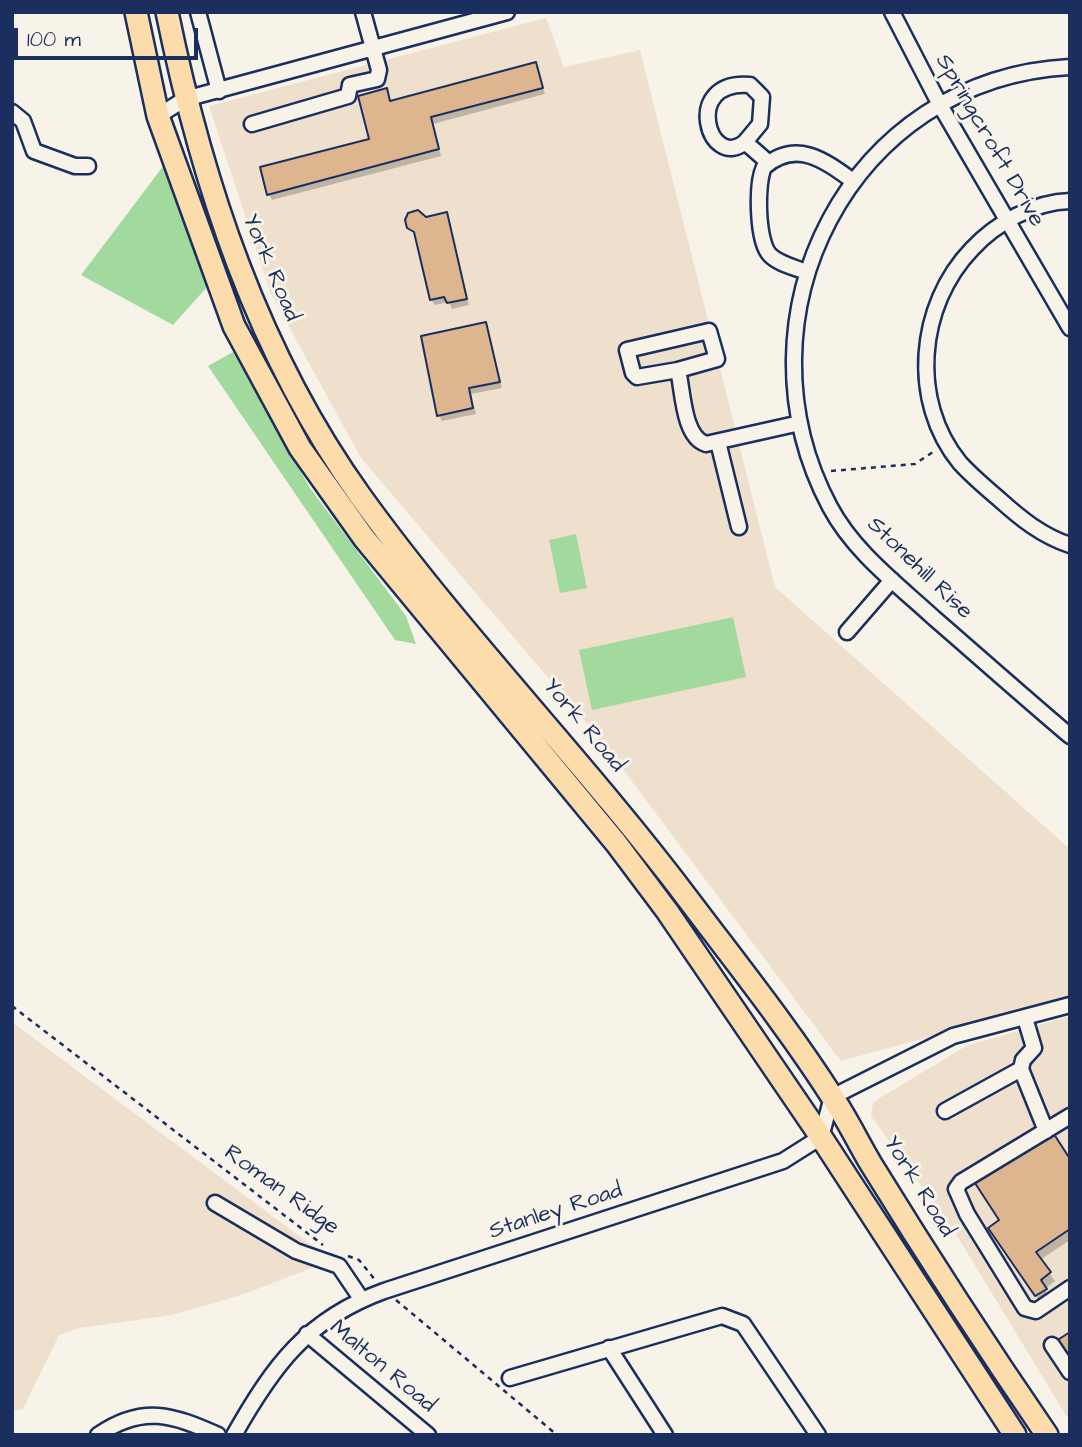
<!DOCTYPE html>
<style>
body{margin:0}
#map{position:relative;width:1082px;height:1447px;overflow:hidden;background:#f7f3e8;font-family:"Architects Daughter",sans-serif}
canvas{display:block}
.frame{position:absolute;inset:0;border:14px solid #1b2f5e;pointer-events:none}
.scale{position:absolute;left:14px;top:28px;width:184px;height:32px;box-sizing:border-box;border:4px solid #1b2f5e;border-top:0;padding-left:9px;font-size:21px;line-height:24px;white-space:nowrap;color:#1b2f5e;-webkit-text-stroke:5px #f7f3e8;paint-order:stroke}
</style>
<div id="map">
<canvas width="1082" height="1447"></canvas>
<div class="frame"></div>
<div class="scale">100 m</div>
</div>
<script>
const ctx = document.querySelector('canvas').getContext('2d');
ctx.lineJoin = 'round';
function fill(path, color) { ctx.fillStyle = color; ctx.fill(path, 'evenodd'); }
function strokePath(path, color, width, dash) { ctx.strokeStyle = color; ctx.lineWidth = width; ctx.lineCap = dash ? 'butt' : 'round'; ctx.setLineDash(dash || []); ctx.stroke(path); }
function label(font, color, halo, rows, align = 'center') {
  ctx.font = font + ' "Architects Daughter",sans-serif'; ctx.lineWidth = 6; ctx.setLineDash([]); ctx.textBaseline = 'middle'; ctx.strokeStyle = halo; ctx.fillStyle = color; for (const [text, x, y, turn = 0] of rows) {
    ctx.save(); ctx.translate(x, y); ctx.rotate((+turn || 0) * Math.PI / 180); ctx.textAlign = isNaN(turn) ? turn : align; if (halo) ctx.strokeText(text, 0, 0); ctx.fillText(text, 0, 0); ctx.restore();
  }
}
fill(new Path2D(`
 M 546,18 L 564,67 L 640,50 L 775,587 L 1070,849 L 1070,998 L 841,1061 L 601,740 L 361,458 L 271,294 L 209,106 Z
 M 1070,1016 L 1070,1422 L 959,1239 L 871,1116 L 873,1103 L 878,1099 L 966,1046 Z
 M 12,1022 L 314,1247 L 338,1258 L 241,1295 L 172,1315 L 80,1328 L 59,1335 L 23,1409 L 12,1411 Z`), '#efe0cd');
fill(new Path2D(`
 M 164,165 L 207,287 L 173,325 L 81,275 Z
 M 233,352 L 310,488 L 406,616 L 416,644 L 395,640 L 208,366 Z
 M 576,534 L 587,588 L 560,593 L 549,540 Z
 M 733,617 L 746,677 L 592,710 L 579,650 Z`), '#a2da9e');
fill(new Path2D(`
 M 535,64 L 545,94 L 433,124 L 441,156 L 272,200 L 269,194 L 371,140 L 386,90 L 391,102 Z
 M 447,214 L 469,305 L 452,309 L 449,302 L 435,305 L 431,299 L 417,237 L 409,227 L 425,219 Z
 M 485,324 L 502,388 L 471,394 L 476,414 L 442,421 L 439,415 Z
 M 1070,1162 L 1070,1240 L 1040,1260 L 1055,1281 L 1045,1289 L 1050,1298 L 1041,1304 L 995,1237 Z`), '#0003');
const building = new Path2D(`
 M 536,62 L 543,88 L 431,117 L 439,149 L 267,195 L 260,167 L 369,139 L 358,96 L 387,88 L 390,101 Z
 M 418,210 L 426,217 L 447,212 L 467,299 L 447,303 L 444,297 L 430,300 L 414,232 L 407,228 L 405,220 L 408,213 Z
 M 486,322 L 500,382 L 469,388 L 473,408 L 437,416 L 421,336 Z
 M 1052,1131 L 1070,1159 L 1070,1229 L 1036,1252 L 1051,1272 L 1041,1280 L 1047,1289 L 1035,1296 L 988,1228 L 999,1220 L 973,1180 Z
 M 1070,1332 L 1070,1362 L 1056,1341 Z`);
fill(building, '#ddb58e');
strokePath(building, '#1b2f5e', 2);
const minor = new Path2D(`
 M 198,12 L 219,91
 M 892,12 L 940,105 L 1070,328
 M 1070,67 C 850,78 729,317 830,507 C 854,552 897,584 934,618 C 979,657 1024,697 1070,736
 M 12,112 L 23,121 L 34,151 L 75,166 L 88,166
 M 158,116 L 185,99 L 507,12
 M 252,124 L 348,96 L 350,85 L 377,79 L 379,70 L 363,12
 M 745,142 L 760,124 L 762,97 L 750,85 C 681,79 709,172 745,142 L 769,163
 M 1070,201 C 1034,202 996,223 972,249 C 918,305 909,401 960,463 C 972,476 986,488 999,499 C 1020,518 1042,536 1070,545
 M 806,272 C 794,267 779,264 770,255 C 757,242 756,184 764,167 C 796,139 824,160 853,181
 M 678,370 L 717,359 L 709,331 L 627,350 L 633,373 L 637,377 L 678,370 C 683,391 683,437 706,444 L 800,423
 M 718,442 L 739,527
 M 847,632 L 892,580
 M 1025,1018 L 1034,1048 L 1023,1060 L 1021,1069 L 1046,1131
 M 945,1111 L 1021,1069
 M 1070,1116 L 961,1182 L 956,1189 L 967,1214 L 1025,1308 L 1036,1311 L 1070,1288
 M 215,1203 L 296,1251 L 339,1266 L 362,1300
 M 307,1334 L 428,1435
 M 1052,1345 L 1070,1372
 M 609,1348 L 665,1435
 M 510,1378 L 722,1316 L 743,1324 L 818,1435
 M 98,1435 C 143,1404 173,1415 218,1435
 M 234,1435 C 273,1366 307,1319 384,1291 L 783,1161 L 821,1137 L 832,1097 L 953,1036 L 1070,1005`);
const highway = new Path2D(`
 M 136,12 L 158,116 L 234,326 L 300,448 L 364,538 L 616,843 L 667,911 L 821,1137 L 1015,1435
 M 167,12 C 202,183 258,354 361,497 C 462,637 584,761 688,899 C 737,964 789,1029 833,1098 C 847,1119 858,1142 871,1164 C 927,1255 986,1346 1047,1435`);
strokePath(minor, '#1b2f5e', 19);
strokePath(highway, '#1b2f5e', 26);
strokePath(new Path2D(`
 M 831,471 L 915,464 L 936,450
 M 12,1006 L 323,1245
 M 348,1256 L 359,1260 L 376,1281
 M 396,1300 L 557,1435`), '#1b2f5e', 2.5, [5, 5]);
strokePath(minor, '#f7f3e8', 14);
strokePath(highway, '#fddcac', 21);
label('23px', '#1b2f5e', '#f7f3e8', [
 ["Springcroft Drive",989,141,60],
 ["York Road",270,268,67],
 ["Stonehill Rise",919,569,44],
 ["York Road",583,726,50],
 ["York Road",918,1187,58],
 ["Roman Ridge",281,1191,36],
 ["Stanley Road",556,1212,-18],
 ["Malton Road",382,1367,40]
]);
</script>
